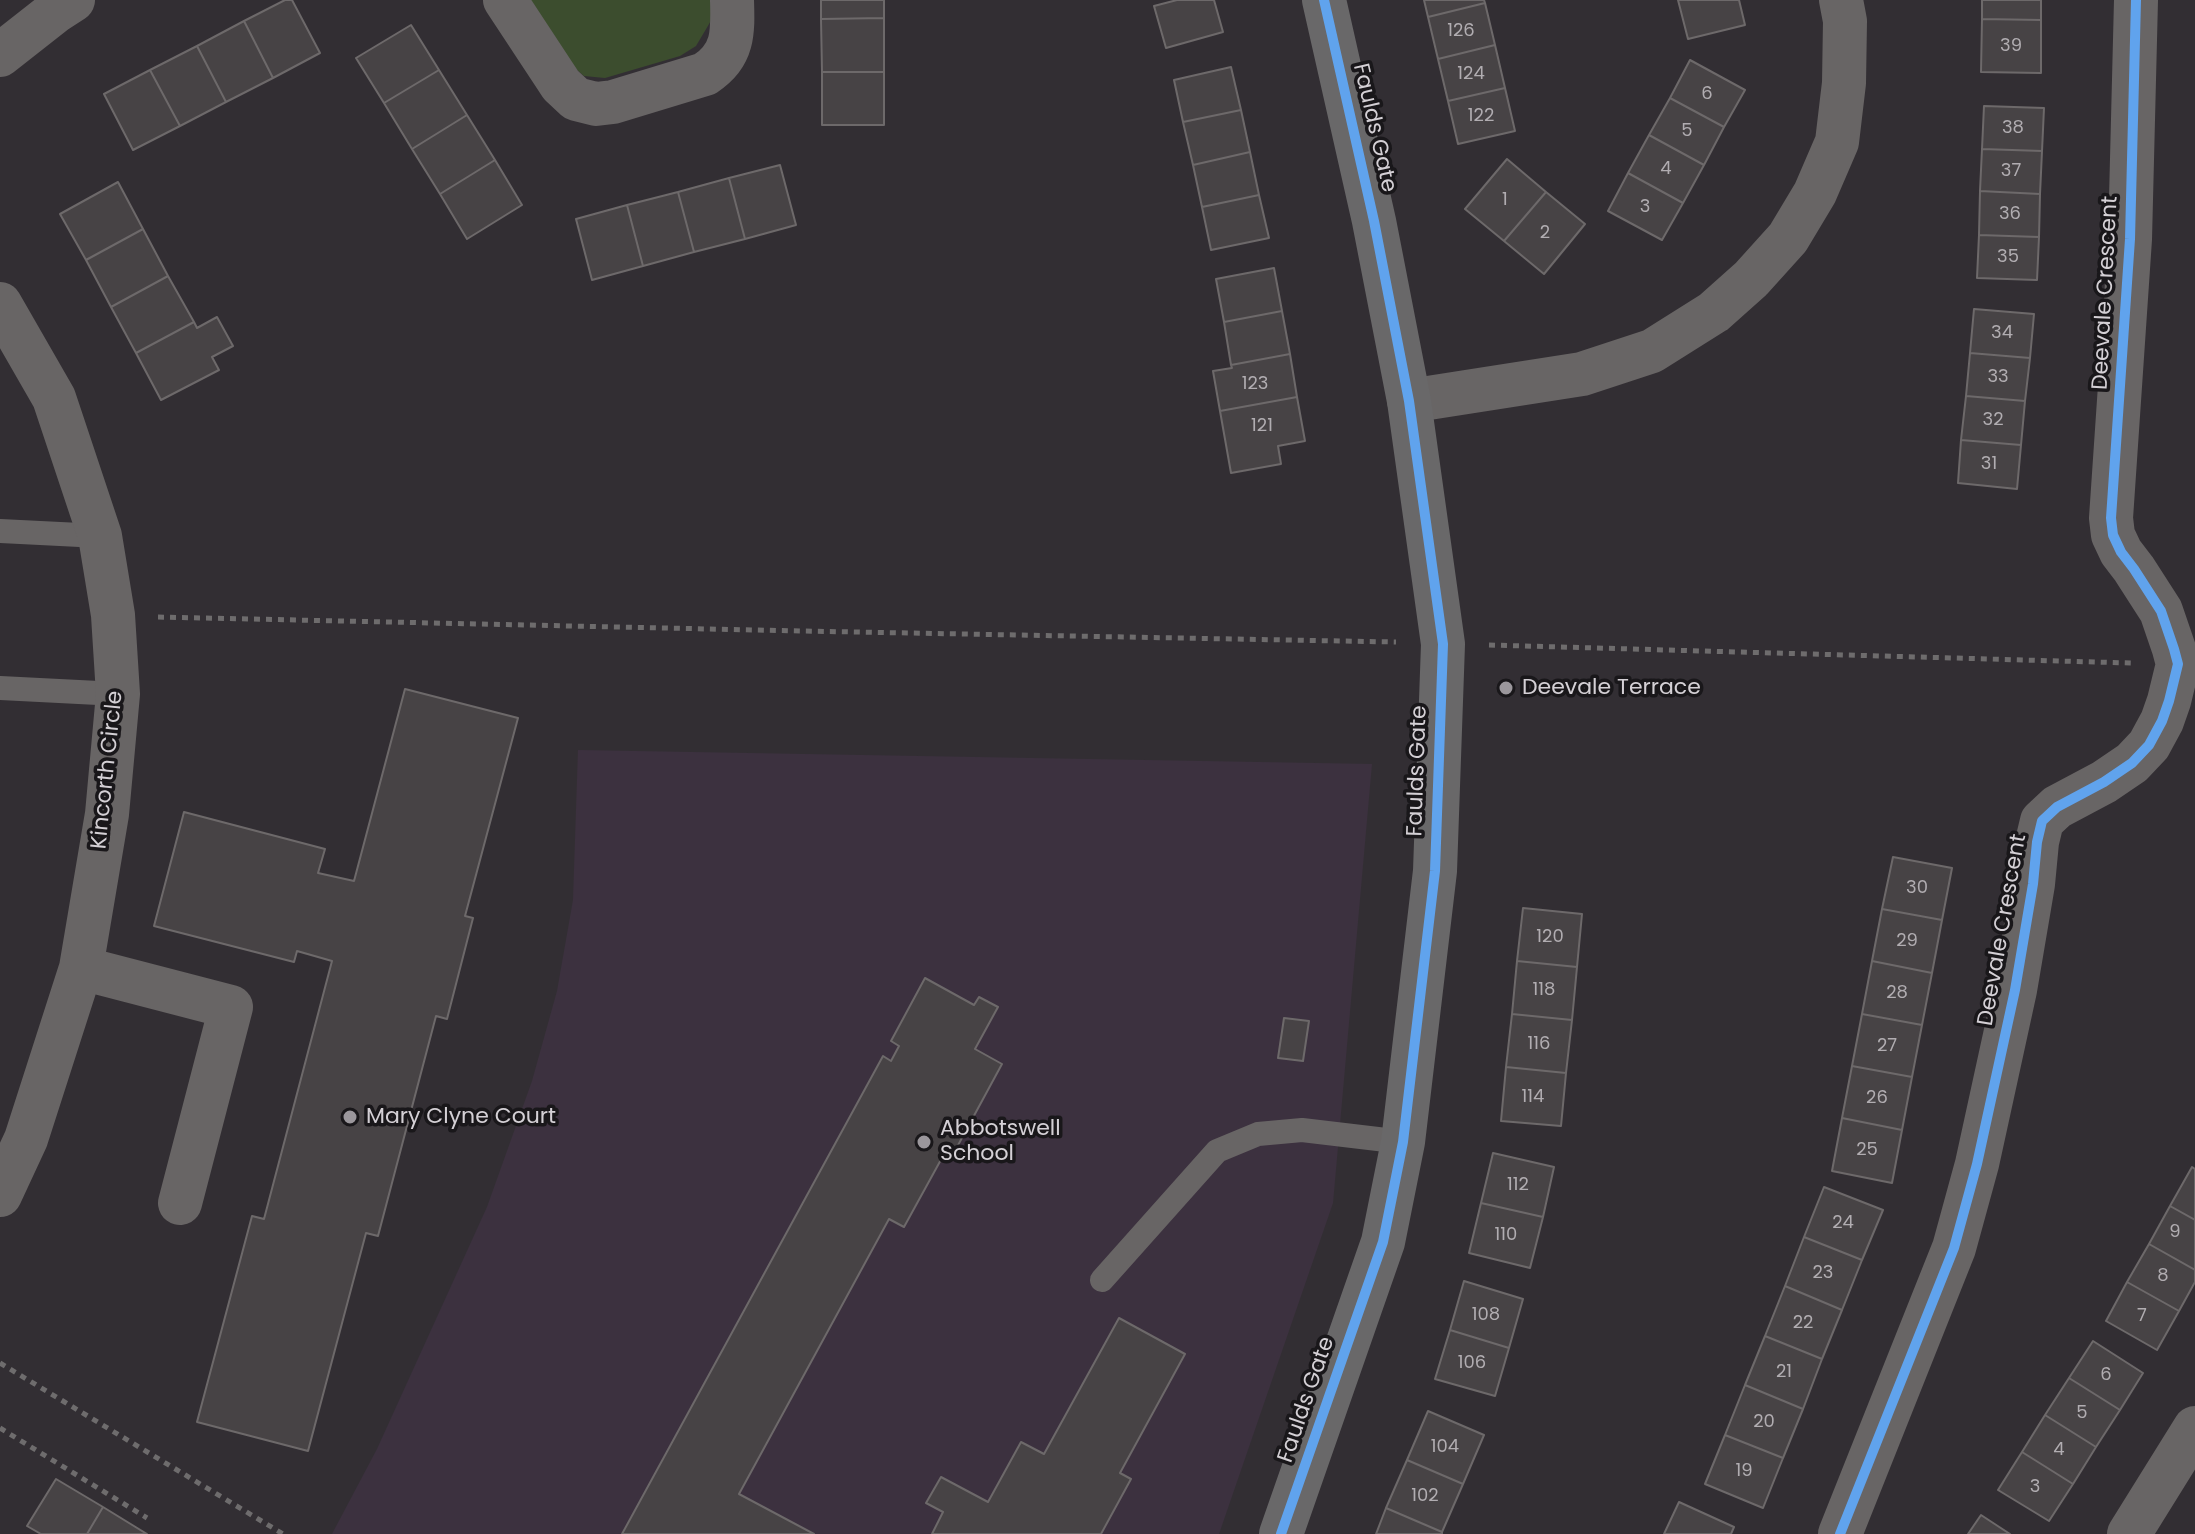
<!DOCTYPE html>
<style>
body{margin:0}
canvas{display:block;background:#322e33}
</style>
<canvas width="2195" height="1534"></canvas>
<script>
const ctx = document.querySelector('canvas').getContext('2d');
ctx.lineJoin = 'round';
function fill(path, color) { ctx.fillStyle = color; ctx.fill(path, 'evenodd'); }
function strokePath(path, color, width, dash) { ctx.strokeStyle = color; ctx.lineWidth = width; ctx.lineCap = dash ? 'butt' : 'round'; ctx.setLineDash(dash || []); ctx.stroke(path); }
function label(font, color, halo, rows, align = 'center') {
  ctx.font = font + ' Poppins,sans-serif'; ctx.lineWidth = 7; ctx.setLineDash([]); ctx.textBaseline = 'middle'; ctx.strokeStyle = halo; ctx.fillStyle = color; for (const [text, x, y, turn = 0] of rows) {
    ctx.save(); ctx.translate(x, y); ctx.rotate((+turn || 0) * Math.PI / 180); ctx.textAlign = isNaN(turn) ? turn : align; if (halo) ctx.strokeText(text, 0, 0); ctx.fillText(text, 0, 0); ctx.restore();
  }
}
fill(new Path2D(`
 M 578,750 L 1372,764 L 1333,1203 L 1219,1534 L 332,1534 L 377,1449 L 487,1207 L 532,1081 L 557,991 L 573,900 Z`), '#3c313f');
fill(new Path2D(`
 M 526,0 L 712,0 L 712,19 L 696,46 L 680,56 L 605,78 L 584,76 L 569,63 Z`), '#3c4d2e');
const building = new Path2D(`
 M 285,0 L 292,0 L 320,53 L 273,78 L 244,21 Z
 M 821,0 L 884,0 L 884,18 L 821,19 Z
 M 1177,0 L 1214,0 L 1223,32 L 1166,48 L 1154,6 Z
 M 1424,0 L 1484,0 L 1485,3 L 1428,17 Z
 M 1678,0 L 1739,0 L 1745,25 L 1688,39 Z
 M 1982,0 L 2041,0 L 2041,20 L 1982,19 Z
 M 1485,3 L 1495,45 L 1438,59 L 1428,17 Z
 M 884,18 L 884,72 L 822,72 L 821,19 Z
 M 1982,19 L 2041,20 L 2041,73 L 1981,72 Z
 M 244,21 L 273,78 L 226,102 L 197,46 Z
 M 411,25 L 439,70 L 384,103 L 356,58 Z
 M 1495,45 L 1505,88 L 1448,101 L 1438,59 Z
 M 197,46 L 226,102 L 180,126 L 150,70 Z
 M 1690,60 L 1745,90 L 1724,127 L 1670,98 Z
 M 1231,67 L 1241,110 L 1183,122 L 1174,80 Z
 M 150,70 L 180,126 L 133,150 L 104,94 Z
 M 439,70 L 467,115 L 412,149 L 384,103 Z
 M 822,72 L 884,72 L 884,125 L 822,125 Z
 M 1505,88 L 1515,131 L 1458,144 L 1448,101 Z
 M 1670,98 L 1724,127 L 1704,165 L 1649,135 Z
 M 1984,106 L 2044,108 L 2042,151 L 1982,149 Z
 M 1241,110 L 1250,152 L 1193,165 L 1183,122 Z
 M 467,115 L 495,160 L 440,194 L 412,149 Z
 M 1649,135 L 1704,165 L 1683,203 L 1628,173 Z
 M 1982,149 L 2042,151 L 2040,194 L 1980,191 Z
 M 1250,152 L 1259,195 L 1202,207 L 1193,165 Z
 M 1507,159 L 1546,192 L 1504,241 L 1465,209 Z
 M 495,160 L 522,205 L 467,239 L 440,194 Z
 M 780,165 L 796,225 L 745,239 L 729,178 Z
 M 1628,173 L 1683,203 L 1662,240 L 1608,211 Z
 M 729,178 L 745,239 L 694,252 L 678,192 Z
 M 118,182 L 143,229 L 86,260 L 60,214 Z
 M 1980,191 L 2040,194 L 2039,237 L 1979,235 Z
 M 678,192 L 694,252 L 643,266 L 627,205 Z
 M 1546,192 L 1585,224 L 1544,274 L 1504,241 Z
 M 1259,195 L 1269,238 L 1211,250 L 1202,207 Z
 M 627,205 L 643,266 L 592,280 L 576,219 Z
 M 143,229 L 168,276 L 111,307 L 86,260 Z
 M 1979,235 L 2039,237 L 2037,280 L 1977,278 Z
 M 1274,268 L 1282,311 L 1224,322 L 1216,279 Z
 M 168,276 L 194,322 L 136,353 L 111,307 Z
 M 1974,309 L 2034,314 L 2030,358 L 1970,353 Z
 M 1282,311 L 1290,354 L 1231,365 L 1224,322 Z
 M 217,317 L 233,346 L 212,357 L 219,370 L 161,400 L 136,353 L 194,322 L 197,328 Z
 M 1970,353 L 2030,358 L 2025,401 L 1966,396 Z
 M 1290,354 L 1297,397 L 1220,411 L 1213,371 L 1232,368 L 1231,365 Z
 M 1966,396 L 2025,401 L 2021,445 L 1961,440 Z
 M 1297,397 L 1305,441 L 1278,446 L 1281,464 L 1231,473 L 1220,411 Z
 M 1961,440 L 2021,445 L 2017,489 L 1958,483 Z
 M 405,689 L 518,718 L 465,916 L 473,918 L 447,1019 L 436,1016 L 378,1236 L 366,1233 L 308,1451 L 197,1422 L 252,1216 L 264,1219 L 332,961 L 297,951 L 294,962 L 154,926 L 184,812 L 325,849 L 318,873 L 354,881 Z
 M 1893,857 L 1952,868 L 1942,920 L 1882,909 Z
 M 1523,908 L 1582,914 L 1577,967 L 1517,961 Z
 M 1882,909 L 1942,920 L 1932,973 L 1872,961 Z
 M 1517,961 L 1577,967 L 1572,1020 L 1512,1014 Z
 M 1872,961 L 1932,973 L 1922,1025 L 1862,1014 Z
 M 925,978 L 974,1005 L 979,997 L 998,1007 L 975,1049 L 1002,1064 L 950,1160 L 943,1156 L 904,1227 L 889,1219 L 739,1494 L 814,1534 L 622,1534 L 883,1056 L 891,1061 L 899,1046 L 891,1041 Z
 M 1512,1014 L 1572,1020 L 1566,1073 L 1506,1067 Z
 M 1862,1014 L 1922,1025 L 1912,1077 L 1852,1066 Z
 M 1284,1018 L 1309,1021 L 1303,1061 L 1278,1058 Z
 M 1852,1066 L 1912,1077 L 1902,1130 L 1842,1118 Z
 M 1506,1067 L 1566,1073 L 1561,1126 L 1501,1121 Z
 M 1842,1118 L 1902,1130 L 1892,1183 L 1832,1171 Z
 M 1493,1153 L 1554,1167 L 1543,1217 L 1481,1203 Z
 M 2192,1167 L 2195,1169 L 2195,1220 L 2170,1206 Z
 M 1824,1187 L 1883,1210 L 1862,1260 L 1804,1237 Z
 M 1481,1203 L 1543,1217 L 1530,1268 L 1469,1253 Z
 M 2170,1206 L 2195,1220 L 2195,1270 L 2149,1244 Z
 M 1804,1237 L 1862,1260 L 1842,1310 L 1785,1286 Z
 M 2149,1244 L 2195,1270 L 2195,1282 L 2179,1311 L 2127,1282 Z
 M 1464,1281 L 1523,1299 L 1509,1348 L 1450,1330 Z
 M 2127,1282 L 2179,1311 L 2157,1350 L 2106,1321 Z
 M 1785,1286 L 1842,1310 L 1822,1359 L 1765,1336 Z
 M 1119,1318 L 1185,1354 L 1120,1473 L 1131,1479 L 1101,1534 L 932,1534 L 943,1512 L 926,1503 L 941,1477 L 988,1502 L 1021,1442 L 1044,1454 Z
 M 1450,1330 L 1509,1348 L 1495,1396 L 1435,1379 Z
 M 1765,1336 L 1822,1359 L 1803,1409 L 1745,1385 Z
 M 2093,1341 L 2143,1373 L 2120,1410 L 2069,1378 Z
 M 2069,1378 L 2120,1410 L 2096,1447 L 2045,1415 Z
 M 1745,1385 L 1803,1409 L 1783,1458 L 1725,1435 Z
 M 1428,1411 L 1484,1435 L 1463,1484 L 1407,1460 Z
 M 2045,1415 L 2096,1447 L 2073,1484 L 2022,1452 Z
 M 1725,1435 L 1783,1458 L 1763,1508 L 1705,1484 Z
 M 2022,1452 L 2073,1484 L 2049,1521 L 1998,1490 Z
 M 1407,1460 L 1463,1484 L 1442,1532 L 1386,1508 Z
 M 56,1479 L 103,1507 L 87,1534 L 41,1534 L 27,1526 Z
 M 1679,1502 L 1734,1527 L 1731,1534 L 1664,1534 Z
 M 103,1507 L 147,1534 L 87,1534 Z
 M 1386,1508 L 1442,1532 L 1442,1534 L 1376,1534 Z
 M 1981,1515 L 2010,1534 L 1968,1534 Z`);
fill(building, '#474345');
strokePath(building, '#6d696a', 2);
strokePath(new Path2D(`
 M 158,617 L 801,631 L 1396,642
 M 1489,645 L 2131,663
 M 0,1363 L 283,1534
 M 0,1428 L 147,1518`), '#6e6c6d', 5, [6, 6]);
strokePath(new Path2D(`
 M 0,531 L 100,536
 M 0,688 L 118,694
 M 1102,1280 L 1217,1151 L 1258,1134 L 1302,1130 L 1403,1142`), '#686565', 24);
strokePath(new Path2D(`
 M 505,0 L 561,85 L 576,99 L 596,104 L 613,102 L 705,74 C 734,55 733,32 732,0
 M 0,55 L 56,11 L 73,0
 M 0,304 L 54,398 L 100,536 L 113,615 L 118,694 L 107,814 L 81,968 L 26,1139 L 0,1195
 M 1409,401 L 1582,374 L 1652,351 L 1714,312 L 1751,279 L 1788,238 L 1815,193 L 1837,142 L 1844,83 L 1845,21 L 1841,0
 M 81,968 L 231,1007 L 180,1203
 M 1840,1534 L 1954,1248 L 1977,1164 L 2015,990 L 2033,884 L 2037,842 L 2042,821 L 2057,807 L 2104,782 L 2132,763 L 2149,745 L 2162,721 L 2169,701 L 2178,664 L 2174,649 L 2161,611 L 2134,569 L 2121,552 L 2113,535 L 2111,518 L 2130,239 L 2136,0
 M 2129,1534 L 2195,1428`), '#686565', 44);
strokePath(new Path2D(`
 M 1281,1534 L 1383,1242 L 1403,1142 L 1435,871 L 1443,644 L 1409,401 L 1374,221 L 1324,0`), '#696869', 44);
strokePath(new Path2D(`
 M 1281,1534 L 1383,1242 L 1403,1142 L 1435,871 L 1443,644 L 1409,401 L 1374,221 L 1324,0
 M 1840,1534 L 1954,1248 L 1977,1164 L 2015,990 L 2033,884 L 2037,842 L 2042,821 L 2057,807 L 2104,782 L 2132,763 L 2149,745 L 2162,721 L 2169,701 L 2178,664 L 2174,649 L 2161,611 L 2134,569 L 2121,552 L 2113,535 L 2111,518 L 2130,239 L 2136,0`), '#60a3ed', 10);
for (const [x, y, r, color] of [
 [1506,688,8,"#9b979c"],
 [350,1117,8,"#9b979c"],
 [924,1142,8,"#9b979c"]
]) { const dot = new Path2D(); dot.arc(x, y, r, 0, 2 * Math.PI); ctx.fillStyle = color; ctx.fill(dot); strokePath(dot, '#19171a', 3); }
label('18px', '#b1adb1', null, [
 ["126",1461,31],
 ["39",2011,46],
 ["124",1471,74],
 ["6",1707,94],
 ["122",1481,116],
 ["38",2013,128],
 ["5",1687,131],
 ["4",1666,169],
 ["37",2011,171],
 ["1",1505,200],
 ["3",1645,207],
 ["36",2010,214],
 ["2",1545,233],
 ["35",2008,257],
 ["34",2002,333],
 ["33",1998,377],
 ["123",1255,384],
 ["32",1993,420],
 ["121",1262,426],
 ["31",1989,464],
 ["30",1917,888],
 ["120",1550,937],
 ["29",1907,941],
 ["118",1544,990],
 ["28",1897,993],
 ["116",1539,1044],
 ["27",1887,1046],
 ["114",1533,1097],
 ["26",1877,1098],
 ["25",1867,1150],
 ["112",1518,1185],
 ["24",1843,1223],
 ["9",2175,1232],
 ["110",1506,1235],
 ["23",1823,1273],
 ["8",2163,1276],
 ["108",1486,1315],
 ["7",2142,1316],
 ["22",1803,1323],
 ["106",1472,1363],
 ["21",1784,1372],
 ["6",2106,1375],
 ["5",2082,1413],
 ["20",1764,1422],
 ["104",1445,1447],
 ["4",2059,1450],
 ["19",1744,1471],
 ["3",2035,1487],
 ["102",1425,1496]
]);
label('22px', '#d4d0d5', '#19171a', [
 ["Faulds Gate",1374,128,77],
 ["Deevale Crescent",2106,293,-87],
 ["Kincorth Circle",108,770,-84],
 ["Faulds Gate",1418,771,-88],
 ["Deevale Crescent",2003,930,-80],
 ["Faulds Gate",1307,1400,-71]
]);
label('22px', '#d4d0d5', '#19171a', [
 ["Deevale Terrace",1522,688],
 ["Mary Clyne Court",366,1117],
 ["Abbotswell",940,1129],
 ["School",940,1154]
], 'left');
</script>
